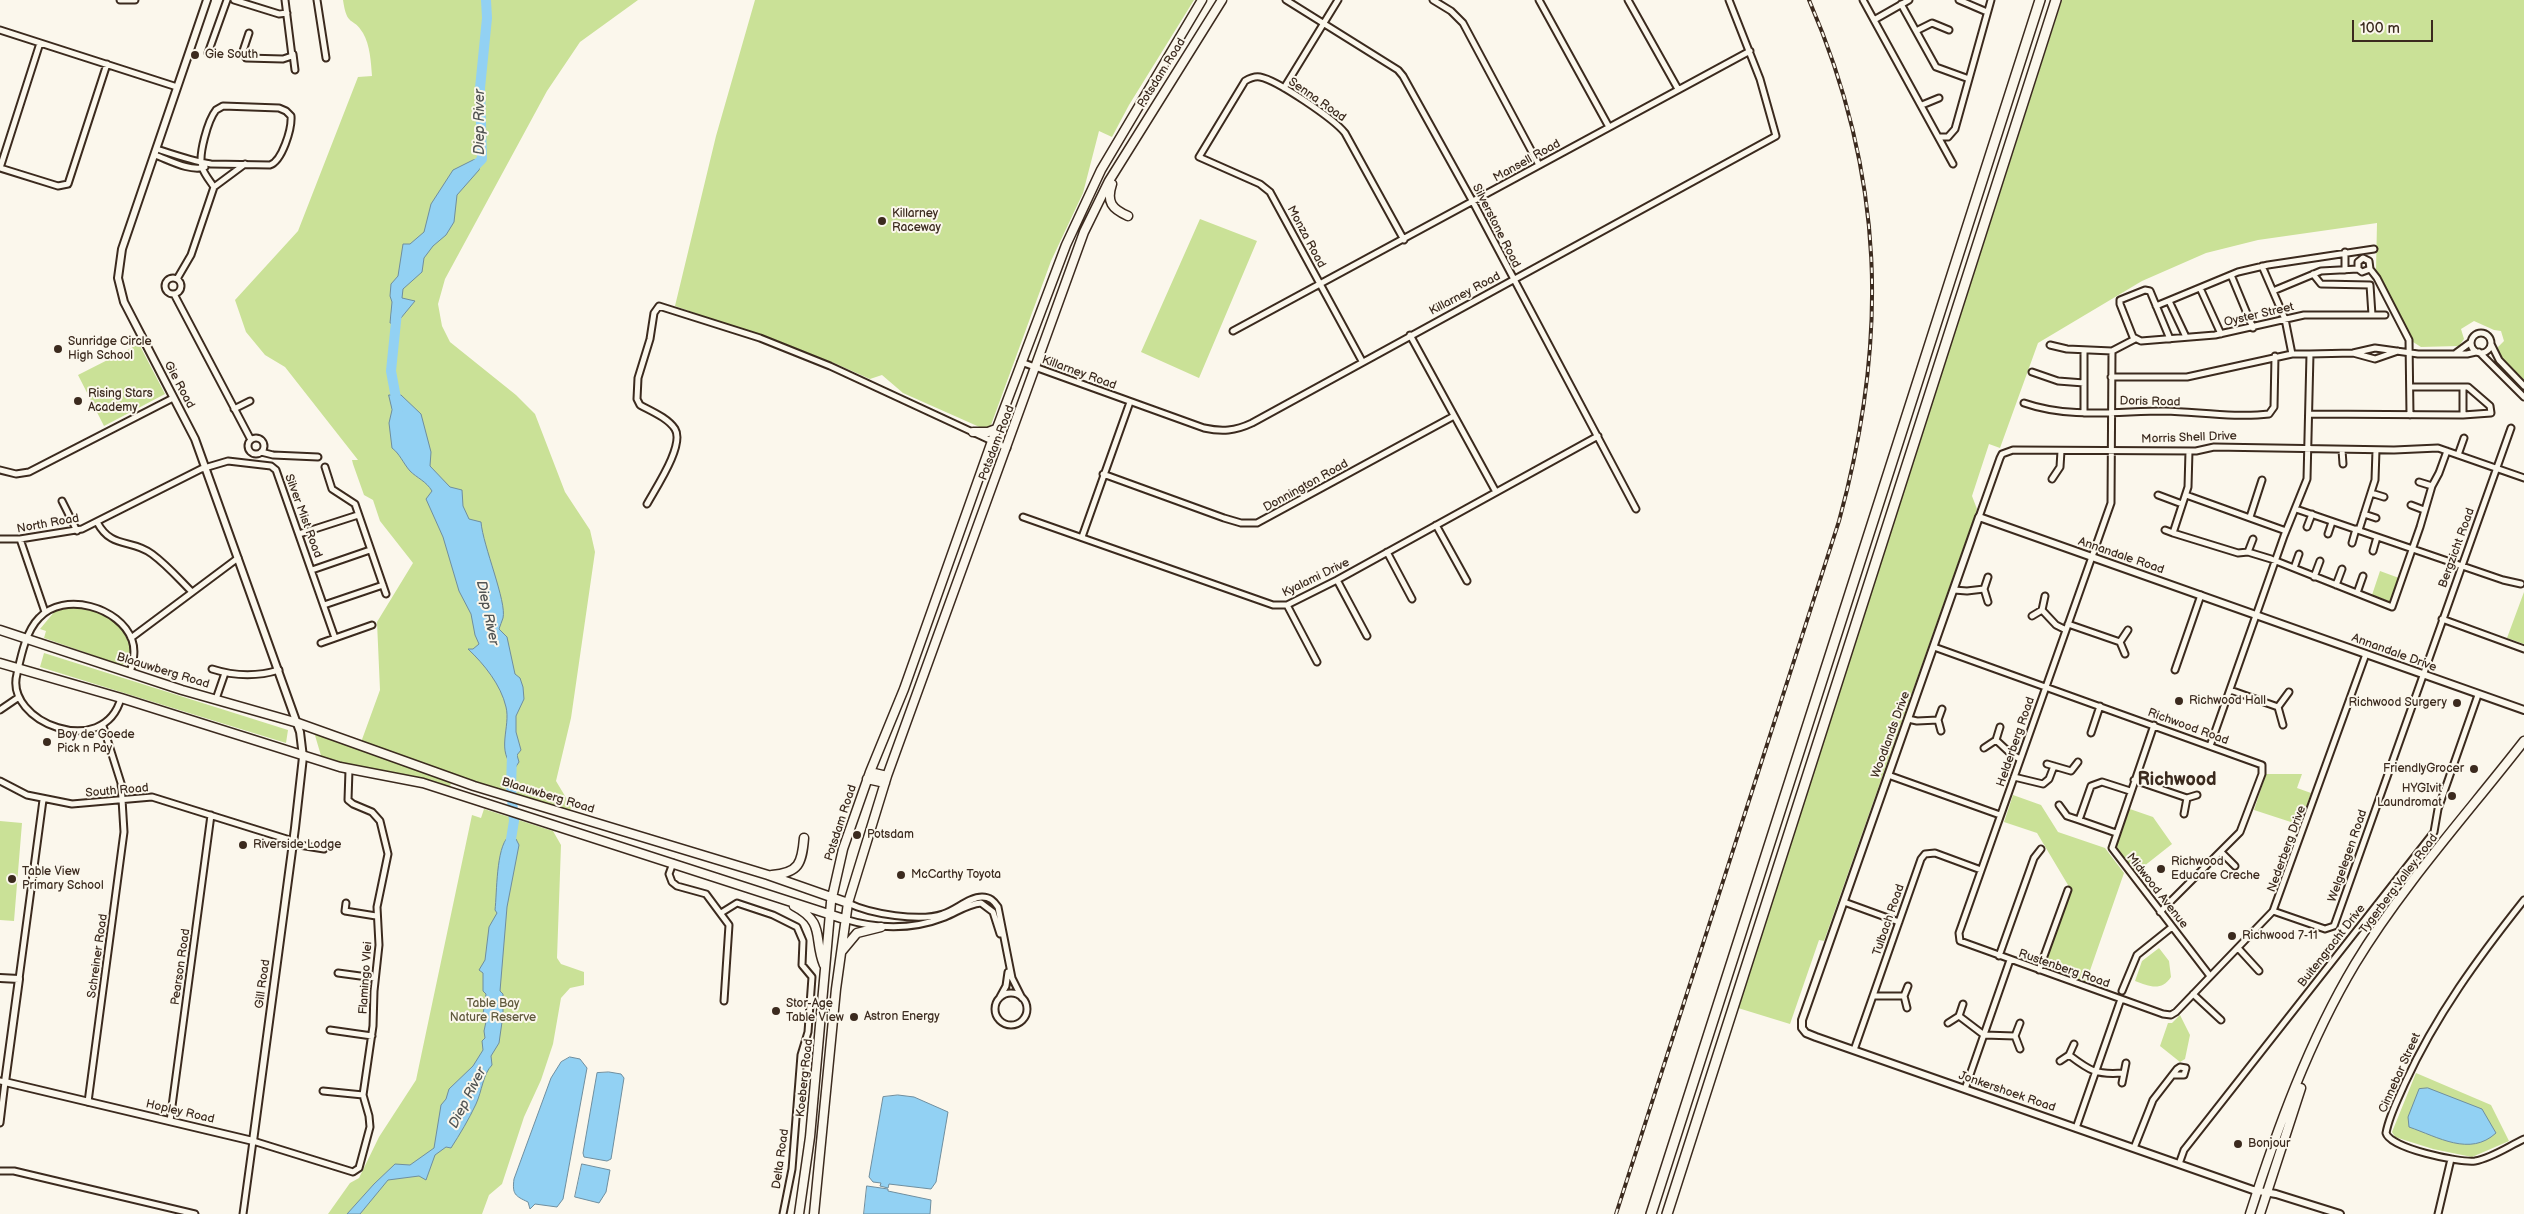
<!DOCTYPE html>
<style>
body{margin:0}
#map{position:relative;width:2524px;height:1214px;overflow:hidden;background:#fbf7ec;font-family:"Balsamiq Sans",sans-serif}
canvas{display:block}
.scale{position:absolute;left:2352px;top:20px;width:81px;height:22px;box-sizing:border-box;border:2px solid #3b2a1e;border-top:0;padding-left:6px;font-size:15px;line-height:18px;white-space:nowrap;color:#3b2a1e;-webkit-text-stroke:4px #fbf7ec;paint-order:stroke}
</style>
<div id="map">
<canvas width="2524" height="1214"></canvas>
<div class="scale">100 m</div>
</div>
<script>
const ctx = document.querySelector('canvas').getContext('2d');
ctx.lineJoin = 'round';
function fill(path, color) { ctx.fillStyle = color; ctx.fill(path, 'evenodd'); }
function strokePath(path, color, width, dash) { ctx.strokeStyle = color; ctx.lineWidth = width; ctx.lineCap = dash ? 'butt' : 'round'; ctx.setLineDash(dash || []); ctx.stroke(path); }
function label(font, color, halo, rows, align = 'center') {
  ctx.font = font + ' "Balsamiq Sans",sans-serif'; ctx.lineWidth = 4; ctx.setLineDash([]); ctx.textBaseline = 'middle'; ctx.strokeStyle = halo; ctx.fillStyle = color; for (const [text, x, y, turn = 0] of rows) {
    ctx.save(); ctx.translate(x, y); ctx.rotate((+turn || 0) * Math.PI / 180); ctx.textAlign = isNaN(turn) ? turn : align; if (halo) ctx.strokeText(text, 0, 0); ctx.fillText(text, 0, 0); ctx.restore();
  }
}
fill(new Path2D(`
 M 343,0 L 638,0 L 580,42 L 547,91 L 445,279 L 438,304 L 442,326 L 450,342 L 516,395 L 535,414 L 565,492 L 590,530 L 595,552 L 571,718 L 556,781 L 571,806 L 570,815 L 360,745 L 380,690 L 377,622 L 413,563 L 380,521 L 373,500 L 364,495 L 353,464 L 352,460 L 358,460 L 285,367 L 265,355 L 246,332 L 235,300 L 298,231 L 358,77 L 372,76 C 371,62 370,45 363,33 C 353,16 347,28 343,0 Z
 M 755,0 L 1194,0 L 1129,105 L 1112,137 L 1099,131 L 1083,193 L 1051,261 L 991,425 L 984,429 L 903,393 L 882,375 L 870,379 L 834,363 L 675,306 L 716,136 Z
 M 2062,0 L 2524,0 L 2524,380 L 2499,355 L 2498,347 L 2504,341 L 2501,331 L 2494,330 L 2474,321 L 2461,329 L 2464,339 L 2459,346 L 2421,347 L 2413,342 L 2376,270 L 2377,223 L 2258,240 L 2206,253 L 2142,281 L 2038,343 L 2000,448 L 1989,444 L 1972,496 L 1977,509 L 1824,941 L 1819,940 L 1790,1024 L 1738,1008 Z
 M 1200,219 L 1257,241 L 1199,378 L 1141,352 Z
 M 139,344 L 165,394 L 104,426 L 78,375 Z
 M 2380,571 L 2399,578 L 2391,602 L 2372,595 Z
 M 2524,592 L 2524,644 L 2507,638 Z
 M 75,607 C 89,609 104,613 116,623 C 125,631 142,662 121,665 L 44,638 L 46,631 L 40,629 L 55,611 Z
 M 44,653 L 288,730 L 286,743 L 40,667 Z
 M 314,732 L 451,780 L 450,790 L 322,759 Z
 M 2266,774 L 2302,774 L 2297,788 L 2311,793 L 2300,825 L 2254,810 Z
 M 2013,795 L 2041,805 L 2058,832 L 2105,848 L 2124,873 L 2086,982 L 2047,970 L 2045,965 L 2071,890 L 2037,833 L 2004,822 Z
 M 2127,808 L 2153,817 L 2172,844 L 2134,874 L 2114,846 Z
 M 484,809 L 553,831 L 561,845 L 557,958 L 561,964 L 584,972 L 584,985 L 570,988 L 561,998 L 553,1044 L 541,1080 L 524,1117 L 502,1184 L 489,1195 L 482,1214 L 328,1214 L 350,1183 L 359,1178 L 379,1137 L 416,1080 L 472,815 L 481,818 Z
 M 0,821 L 22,823 L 14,921 L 0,920 Z
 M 2159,948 L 2169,961 L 2171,977 C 2161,992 2149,986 2135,981 L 2142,961 Z
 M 2180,1015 L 2190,1035 L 2185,1059 L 2180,1062 L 2160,1046 L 2168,1023 L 2172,1023 Z
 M 2416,1073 L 2491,1105 L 2509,1141 L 2472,1157 L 2433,1149 L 2395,1137 L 2392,1132 Z`), '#cae197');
const water = new Path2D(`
 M 482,159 L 479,170 L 457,195 L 454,222 L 446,235 L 433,246 L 424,258 L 422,272 L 403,289 L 402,298 L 415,301 L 396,324 L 390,323 L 392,302 L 390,296 L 391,284 L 398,276 L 403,244 L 410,244 L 424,232 L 431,204 L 453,170 L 473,160 Z
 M 389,395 L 401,395 L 421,414 L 431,452 L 430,466 L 450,487 L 462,490 L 463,506 L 469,519 L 481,522 C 483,546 507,602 503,618 C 502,622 500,625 499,629 L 507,637 L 515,674 L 520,678 L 523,687 L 524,699 L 516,716 L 516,732 L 521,750 L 517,755 L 519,762 L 515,768 C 495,752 511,727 506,707 C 501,685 484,664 468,649 L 473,649 L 479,644 L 475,635 L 471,614 L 459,591 L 443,537 L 426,499 L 432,491 C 426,481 417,478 410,471 C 403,463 400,454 392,448 L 389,423 L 392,410 Z
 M 508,837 L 516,839 L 519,845 L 507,907 L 500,991 L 503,994 L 503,1013 L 498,1018 L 502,1022 L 499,1043 L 491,1056 L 492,1065 C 483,1074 482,1091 476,1104 C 469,1119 460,1134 451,1148 L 446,1147 L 435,1155 L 426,1180 L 419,1176 L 388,1180 L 360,1214 L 347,1214 L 374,1184 L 395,1164 L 410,1165 L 434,1148 L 441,1105 L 446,1099 L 449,1089 L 473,1066 L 483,1050 L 482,1041 L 485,1038 L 484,1031 L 487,1017 L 483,1014 L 486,994 L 483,991 L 483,973 L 479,970 L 485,960 L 489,927 L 497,913 L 495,910 C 497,893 496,848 508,837 Z
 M 570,1057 L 580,1059 L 587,1068 L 563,1199 L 557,1207 L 535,1204 L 530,1209 L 528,1202 C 515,1196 512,1194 514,1179 L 551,1078 L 561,1062 Z
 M 609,1072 L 621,1074 L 624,1078 L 612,1153 L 611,1159 L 607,1161 L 584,1157 L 583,1153 L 597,1073 Z
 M 2428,1088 L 2482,1109 L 2496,1133 C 2470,1157 2438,1137 2409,1127 L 2408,1117 L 2419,1089 Z
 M 898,1095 L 914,1097 L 948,1112 L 936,1182 L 931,1189 L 889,1184 L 888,1188 L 880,1186 L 881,1183 L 873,1182 L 869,1177 L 883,1097 Z
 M 582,1164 L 610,1170 L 606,1192 L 599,1203 L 575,1197 Z
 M 867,1186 L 888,1189 L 888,1191 L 931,1200 L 930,1214 L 864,1214 Z`);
fill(water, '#92d1f3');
strokePath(water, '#6f8e9e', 1);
strokePath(new Path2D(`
 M 473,168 L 482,159 L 480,88 L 487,18 L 486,0
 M 397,312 L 391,371 L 398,409
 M 509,851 L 514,821 L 511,788 L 512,754`), '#92d1f3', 10);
const minor = new Path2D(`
 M 120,0 L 135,0
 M 234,0 L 279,14 L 287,13
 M 317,0 L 326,58
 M 1286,0 L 1398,70 L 1403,76 L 1473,202 L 1636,509
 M 1433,0 L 1451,11 L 1463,23 L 1539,165
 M 1539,0 L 1609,127
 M 1628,0 L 1678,89
 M 1863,0 L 1953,164
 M 1959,0 L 1987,12
 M 1901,4 L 1936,67 L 1969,79
 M 1874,20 L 1909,0
 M 0,30 L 177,87
 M 1916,31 L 1932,23 L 1949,30
 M 249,33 L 243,51 L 246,58 L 283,59 L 292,56 L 285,0
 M 208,53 L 227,0
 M 293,54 L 295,70
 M 1284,88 L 1338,0
 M 1922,105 L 1939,98
 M 1939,137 L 1948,137 L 1955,129 L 1991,0
 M 157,149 C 175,155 192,161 211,164 L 270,165 C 282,161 292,129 291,116 L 286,111 L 279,108 L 223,106 L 216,110 C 208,120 198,155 202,167 C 204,174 210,181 214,187
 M 155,155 C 169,160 190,172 205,167
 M 0,168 L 58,186 L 68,184 L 107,64
 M 0,168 L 40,43
 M 2370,269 L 2362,272 L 2358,269 L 2358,262 L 2363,258 L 2369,261 L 2370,269 L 2377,278 L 2409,340 L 2410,415
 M 2345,270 L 2345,252
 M 2313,274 L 2321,284 L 2370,285 L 2372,315
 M 2231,275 L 2253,328
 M165 286a8 8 0 1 1 16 0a8 8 0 1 1-16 0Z
 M 177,279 L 191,255 L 214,187 L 245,164
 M 2200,288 L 2221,334
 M 2273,291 L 2321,271 L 2358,269
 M 174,294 L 251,440
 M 2169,301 L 2186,337
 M 2156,306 L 2238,272 L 2268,265 L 2374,249
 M 1233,331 L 1750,51
 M2471 343a10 10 0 1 1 20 0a10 10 0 1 1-20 0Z
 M 1410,335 L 1496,492
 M 2135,339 L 2112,351 L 2111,503 L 1959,933 L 1960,941 L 2163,1014 L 2171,1015 L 2176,1012 L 2273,911 L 2366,654
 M 2170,339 L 2150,291 L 2145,290 L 2120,300 L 2120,304 L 2133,337 L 2141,341 L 2215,335 L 2304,315 L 2385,315
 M 2491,344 L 2499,360 L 2524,386
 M 2050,345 L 2067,349 L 2112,351
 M 2084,350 L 2084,413
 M 2479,352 L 2524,397
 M 2353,353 L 2375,359 L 2398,351
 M 2456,353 L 2471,342
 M 2310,354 L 2353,353 L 2375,348 L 2418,354 L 2467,354 L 2476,352
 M 1362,361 L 1270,192 L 1260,184 L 1199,157 L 1245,81 C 1250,78 1254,76 1260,77 C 1277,80 1334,119 1345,133 L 1404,240
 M 1021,362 L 1204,428 C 1222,432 1235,431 1252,423 L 1776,136 L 1760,79 L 1729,0
 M 2032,372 L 2058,381 L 2084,383
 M 2111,377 L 2187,377 L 2292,354
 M 2463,387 L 2463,415
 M 2024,403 C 2070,419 2118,411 2165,411 C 2198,412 2237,418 2269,414 L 2274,407 L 2275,356
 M 234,409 L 250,401
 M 2309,414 L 2463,415 L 2491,413 L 2490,406 L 2468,387 L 2410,387
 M248 446a8 8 0 1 1 16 0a8 8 0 1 1-16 0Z
 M 2342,450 L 2343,464
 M 2189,451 L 2188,487 L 2173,533 L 2238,553 L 2248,552 L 2271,559 L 2392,607 L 2420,527 L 2432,486 L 2439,473 L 2447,451
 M 261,452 L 273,455 L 318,457
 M 2458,455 L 2464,438
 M 325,467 L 332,489 L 355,504 L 386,594
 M 0,470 L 16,474 L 29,472 L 173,398
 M 1103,474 L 1224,518 L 1241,523 L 1257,523 L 1454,416
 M 2052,479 L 2060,467 L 2061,451
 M 2419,482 L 2432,486
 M 2371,493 L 2384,497
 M 2158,495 L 2182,504
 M 2186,495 L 2286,531
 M 62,501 L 77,531
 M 647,504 C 655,489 685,445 675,429 C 668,418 651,411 640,405 L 637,399 L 638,378 L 650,339 L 654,313 L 659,306 L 760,338 L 830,366 L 1007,448
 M 2411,505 L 2424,510
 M 2296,509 L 2503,580 L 2521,584
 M 2364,514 L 2376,518
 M 1023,517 L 1273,605 L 1287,605 L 1337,580 L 1598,436
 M 1979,517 L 2000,458 L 2002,454 L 2013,450 L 2196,451 L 2214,447 L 2394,450 L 2438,448 L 2524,478
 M 2250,517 L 2262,480
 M 97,522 C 112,550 131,538 152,554 C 167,565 179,579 192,592
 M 1436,525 L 1467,581
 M 2307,527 L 2312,514
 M 2165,530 L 2173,533
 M 2359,530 L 2375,480 L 2376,450
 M 299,534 L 358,515
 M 2328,534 L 2332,522
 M 1082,537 L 1130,402
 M 0,539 L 20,539 L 82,529 L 201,469 L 228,461 L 271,466 L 276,470 L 335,638
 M 20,539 L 45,612
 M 2352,543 L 2356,529
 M 2373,551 L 2377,537
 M 1387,552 L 1412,599
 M 2248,552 L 2253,539
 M 2294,568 L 2299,554
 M 312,570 L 370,550
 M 2314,577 L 2320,561
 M 1337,580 L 1367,636
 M 2336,585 L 2342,569
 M 1984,589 L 1988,602
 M 1954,590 L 1967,591 L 1984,589 L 1988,577
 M 2357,593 L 2363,576
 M 324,605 L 383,585
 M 1287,605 L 1317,662
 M 2042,610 L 2045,596
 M 2032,616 L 2042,610 L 2056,625 L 2066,630
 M 2442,619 L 2524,649
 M 2068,624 L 2120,642 L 2125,654
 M 131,638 L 238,558
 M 2120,642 L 2128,630
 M 321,643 L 372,625
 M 1934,647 L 2262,765 L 2262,774 L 2240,832 L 2160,912
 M 212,669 C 234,676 256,677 279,670
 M 2175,670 L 2201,595
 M 2230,690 L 2278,707
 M 121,698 C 104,761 4,722 17,674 C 21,656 26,631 39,618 C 64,591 120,607 132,640 C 136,651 133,662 130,673
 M 216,699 L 225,673
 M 0,710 L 19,697
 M 1908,719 L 1917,721 L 1938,720
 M 2154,725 L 2112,848 L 2210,976
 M 2283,725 L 2278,707 L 2289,692
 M 1941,731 L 1938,720 L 1942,709
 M 2091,733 L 2100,706
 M 1996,740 L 2011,754 L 2020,759
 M 2210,746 L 2284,536 L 2307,479 L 2310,354 L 2292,354 L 2285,319 L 2262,266
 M 1984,748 L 1996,740 L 2000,727
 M 2047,764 L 2071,771 L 2078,762
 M 1888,775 L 2000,815
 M 2014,777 L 2043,784 L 2049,779 L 2054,766
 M 2134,780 L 2187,798 L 2197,795
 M 0,781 L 27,795 L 72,804 L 152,797 L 293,841
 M 2059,805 L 2067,816 L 2079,820
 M 2184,814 L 2187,798
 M 2116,833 L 2079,820 L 2091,786 L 2102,782 L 2130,791
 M 293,844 L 324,849
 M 2221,852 L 2235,866
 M 673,863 L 669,874 L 672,882 L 677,886 L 706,894 L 729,925 L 724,1001
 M 2524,900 C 2478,958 2436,1015 2405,1083 C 2398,1099 2389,1116 2386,1133 C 2390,1148 2459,1163 2475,1161 C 2492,1158 2509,1146 2524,1139
 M 1844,902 L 1899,922
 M 346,903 L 345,911 L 376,916
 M 848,903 C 870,914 920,922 943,914 C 956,910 969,897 982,897 C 990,897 994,901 998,907 L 1012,978 L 1022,998
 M 2273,911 L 2325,929 L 2334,926 L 2511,428
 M 721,913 L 737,903 L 773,915 L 797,927 L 803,941 L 802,965 L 812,977 L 808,1032 L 801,1055 L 792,1169 L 783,1214
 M 844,919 C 877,929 912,930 945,917 C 957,912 968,904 981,903 L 993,912 L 1000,934
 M 2238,948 L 2259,971
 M 1999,956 L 2034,858 L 2041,849
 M 2039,970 L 2068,890
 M 338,973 L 375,978
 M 19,979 L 43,800
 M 2122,991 L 2137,955 L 2172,927
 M995 1009a16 16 0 1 1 32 0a16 16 0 1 1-32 0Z
 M 2193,994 L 2221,1020
 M 1873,996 L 1904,996 L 1908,986
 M 1904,996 L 1907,1008
 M 1000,997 L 1006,986 L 1008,972
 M 1959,1016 L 1984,1035 L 2015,1036
 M 1948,1023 L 1959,1016 L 1963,1004
 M 2020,1023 L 2015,1036 L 2020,1049
 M 330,1030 L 372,1036
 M 2074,1044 L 2069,1055 C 2090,1071 2096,1075 2123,1073
 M 1854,1050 L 1921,859 L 1925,854 L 1935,853 L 1981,870
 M 2060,1061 L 2069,1055
 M 0,1081 L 5,1082 L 0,1123
 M 2122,1083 L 2126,1063
 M 1965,1089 L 2010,960
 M 323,1091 L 363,1095
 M 88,1102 L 124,832 L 121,783 L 103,726
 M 170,1121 L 211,815
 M 2076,1128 L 2121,999
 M 2134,1148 L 2153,1100 L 2177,1069 L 2180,1067 L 2186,1068 L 2184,1075 L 2173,1075
 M 2179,1164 L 2184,1150 L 2434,832 L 2438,809 L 2478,695
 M 0,1171 L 14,1171 L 195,1214
 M 243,1214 L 253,1141 L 353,1172 L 359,1168 L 370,1127 L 369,1116 L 363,1095 L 373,1026 L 374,991 L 379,945 L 377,907 L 388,854 L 380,821 L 372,812 L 353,804 L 348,800 L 349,770
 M 2438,1214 L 2451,1159`);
const tertiary = new Path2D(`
 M 0,978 L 19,979 L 5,1082 L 253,1141 L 295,828 L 303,757 L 300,732 L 195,439 L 124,302 L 118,278 L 122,249 L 207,0
 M 2340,1214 L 2276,1194 L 2253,1190 L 1816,1037 L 1806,1033 L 1802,1028 L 1802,1020 L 1979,517 L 2524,710`);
const primary = new Path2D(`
 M 1112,184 C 1106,202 1112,209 1128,216
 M 973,432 L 988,432 L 996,429
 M 0,630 L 182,690 L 298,723 L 474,786 L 768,875 L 848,903
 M 0,663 L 121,698 L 340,767 L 423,783 L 844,919
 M 870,772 L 887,776
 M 867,779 L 885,783
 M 772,875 C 799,873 802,863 804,838
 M 794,906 C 826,923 813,938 824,965
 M 842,951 L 857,933 L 881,927
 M 799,1214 L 810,1137 L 831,902 L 843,849 L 870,772 L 904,689 L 992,441 L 1066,245 L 1101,170 L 1202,0
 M 814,1214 L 836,989 L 848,903 L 887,776 L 1084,232 L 1109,181 L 1222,0
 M 2250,1214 C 2277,1129 2309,1041 2355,964 C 2402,886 2468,813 2524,741
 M 2260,1214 L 2301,1088`);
const motorway = new Path2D(`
 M 1651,1214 L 2040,0
 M 1667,1214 L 2056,0`);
strokePath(minor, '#3b2a1e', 9);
strokePath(tertiary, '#3b2a1e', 10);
strokePath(primary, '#3b2a1e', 11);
strokePath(motorway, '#3b2a1e', 12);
strokePath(minor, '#fbf7ec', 5);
strokePath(tertiary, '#fbf7ec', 6);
strokePath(primary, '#fbf7ec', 8);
strokePath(motorway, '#fbf7ec', 9);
const rail = new Path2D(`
 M 1616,1214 L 1839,521 C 1889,338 1885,176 1809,0`);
strokePath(rail, '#3b2a1e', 4);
strokePath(rail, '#fbf7ec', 2, [5.5]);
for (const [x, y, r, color] of [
 [195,55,5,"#3b2a1e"],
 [882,221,5,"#3b2a1e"],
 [58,349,5,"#3b2a1e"],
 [78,401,5,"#3b2a1e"],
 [2179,701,5,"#3b2a1e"],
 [2457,703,5,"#3b2a1e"],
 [47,742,5,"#3b2a1e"],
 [2474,769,5,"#3b2a1e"],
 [2452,796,5,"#3b2a1e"],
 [857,835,5,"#3b2a1e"],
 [243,845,5,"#3b2a1e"],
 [2161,869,5,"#3b2a1e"],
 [901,875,5,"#3b2a1e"],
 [12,879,5,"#3b2a1e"],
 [2232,936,5,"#3b2a1e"],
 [776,1011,5,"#3b2a1e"],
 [854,1017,5,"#3b2a1e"],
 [2238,1144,5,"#3b2a1e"]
]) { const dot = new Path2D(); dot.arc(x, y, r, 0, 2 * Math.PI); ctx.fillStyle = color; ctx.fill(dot); strokePath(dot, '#fbf7ec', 2); }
label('12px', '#3b2a1e', '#fbf7ec', [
 ["Gie South",205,55],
 ["Killarney",892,214],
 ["Raceway",892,228],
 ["Sunridge Circle",68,342],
 ["High School",68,356],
 ["Rising Stars",88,394],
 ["Academy",88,408],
 ["Richwood Hall",2189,701],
 ["Richwood Surgery",2447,703,"right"],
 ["Boy de Goede",57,735],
 ["Pick n Pay",57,749],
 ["FriendlyGrocer",2464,769,"right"],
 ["HYGIvit",2442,789,"right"],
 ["Laundromat",2442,803,"right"],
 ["Potsdam",867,835],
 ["Riverside Lodge",253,845],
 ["Richwood",2171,862],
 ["Educare Creche",2171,876],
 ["Table View",22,872],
 ["Primary School",22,886],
 ["McCarthy Toyota",911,875],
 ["Richwood 7-11",2242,936],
 ["Stor-Age",786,1004],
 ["Table View",786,1018],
 ["Astron Energy",864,1017],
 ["Bonjour",2248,1144]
], 'left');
label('12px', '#3b2a1e', '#fbf7ec', [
 ["Potsdam Road",1162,73,-58],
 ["Senna Road",1317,100,35],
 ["Mansell Road",1527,161,-29],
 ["Silverstone Road",1496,226,63],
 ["Monza Road",1306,237,62],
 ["Killarney Road",1465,294,-28],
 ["Oyster Street",2259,315,-13],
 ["Killarney Road",1079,373,20],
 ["Gie Road",179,385,62],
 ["Doris Road",2150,402,1],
 ["Morris Shell Drive",2189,438,-2],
 ["Potsdam Road",997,443,-69],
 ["Donnington Road",1306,486,-29],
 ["Silver Mist Road",303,516,70],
 ["North Road",48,524,-10],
 ["Bergzicht Road",2457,548,-70],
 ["Annandale Road",2121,556,19],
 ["Kyalami Drive",1316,578,-26],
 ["Annandale Drive",2394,653,20],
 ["Blaauwberg Road",163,671,17],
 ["Richwood Road",2188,727,20],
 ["Woodlands Drive",1891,735,-70],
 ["Helderberg Road",2016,742,-71],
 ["South Road",117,791,-5],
 ["Blaauwberg Road",548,796,17],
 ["Potsdam Road",841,823,-72],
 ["Nederberg Drive",2287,849,-70],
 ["Welgelegen Road",2348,856,-71],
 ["Tygerberg Valley Road",2399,884,-53],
 ["Midwood Avenue",2157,891,52],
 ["Tulbach Road",1889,920,-71],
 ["Buitengracht Drive",2332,946,-52],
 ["Schreiner Road",98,956,-82],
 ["Pearson Road",181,967,-82],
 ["Rustenberg Road",2064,969,19],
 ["Flamingo Vlei",366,978,-86],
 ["Gill Road",263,984,-82],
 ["Cinnebar Street",2400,1073,-66],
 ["Koeberg Road",805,1078,-84],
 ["Jonkershoek Road",2007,1092,19],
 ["Hopley Road",180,1112,13],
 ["Delta Road",781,1159,-82]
]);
label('12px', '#5f583c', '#fbf7ec', [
 ["Table Bay",493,1004],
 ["Nature Reserve",493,1018]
]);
label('italic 14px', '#515453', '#fbf7ec', [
 ["Diep River",480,122,-90],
 ["Diep River",487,613,78],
 ["Diep River",468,1098,-63]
]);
label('bold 18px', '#3b2a1e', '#fbf7ec', [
 ["Richwood",2177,780]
]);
</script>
